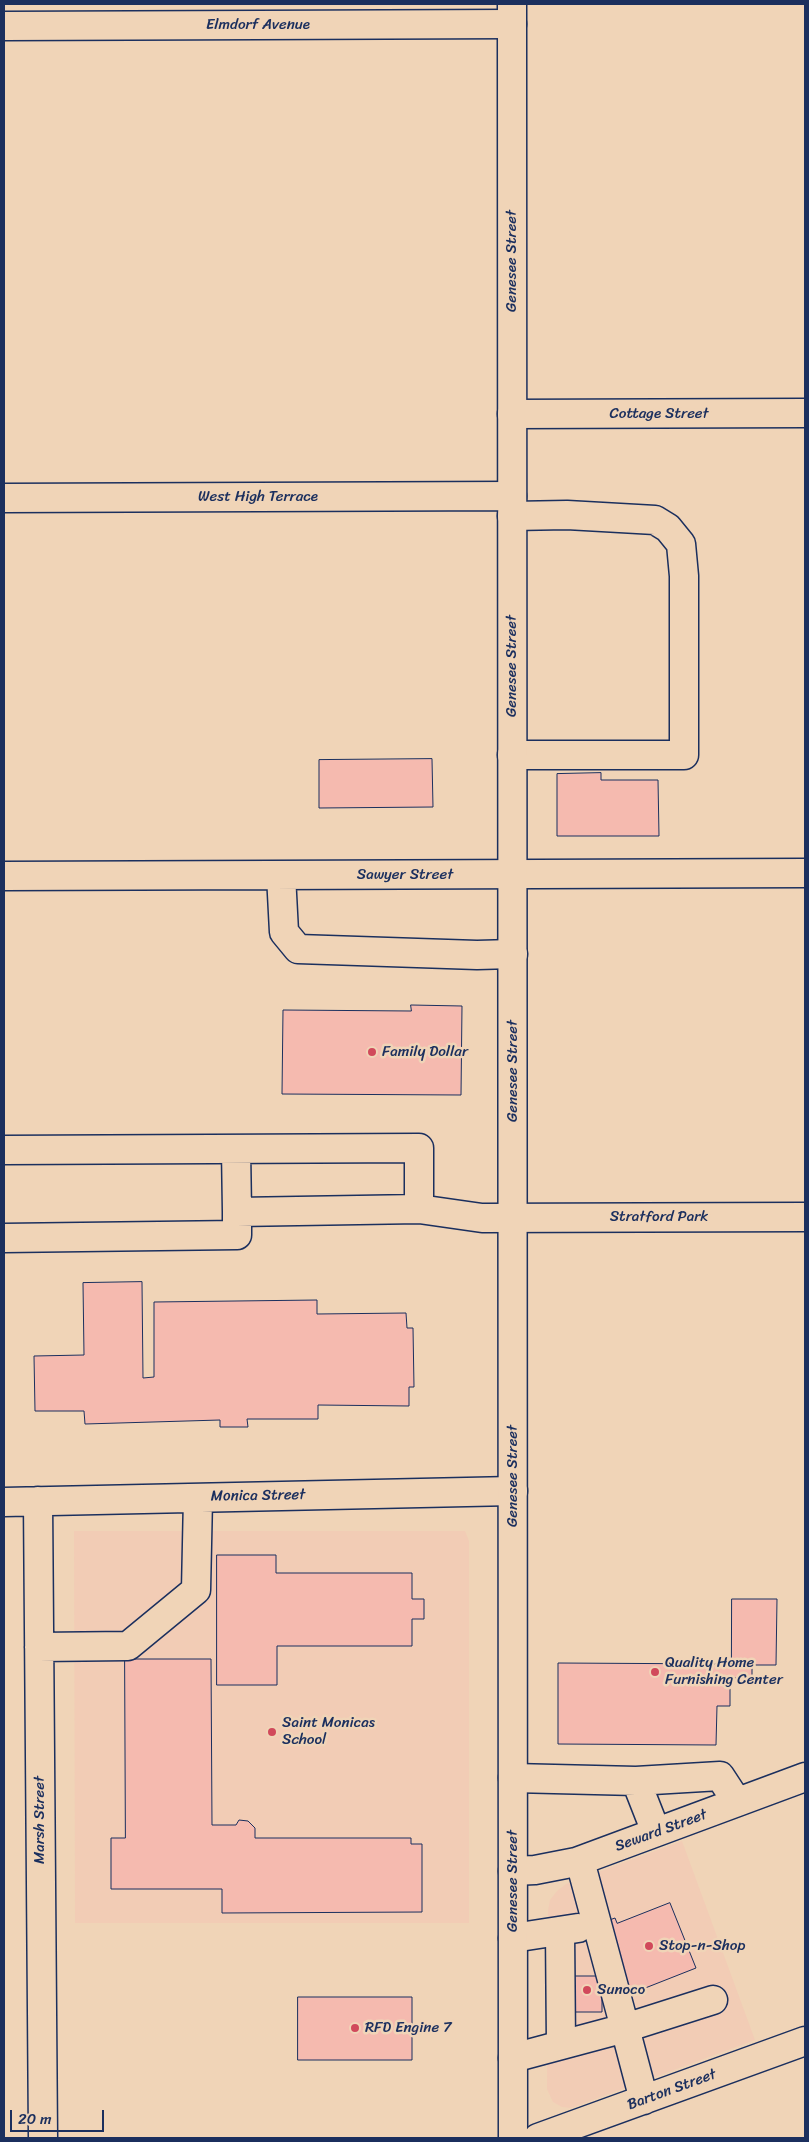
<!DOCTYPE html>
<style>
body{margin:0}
#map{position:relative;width:809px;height:2142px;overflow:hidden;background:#f0d4b7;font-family:Sriracha,sans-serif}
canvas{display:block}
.frame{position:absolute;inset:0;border:5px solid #1b2f5e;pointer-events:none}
.scale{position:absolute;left:10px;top:2110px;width:94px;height:22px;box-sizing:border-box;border:2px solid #1b2f5e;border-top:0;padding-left:6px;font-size:15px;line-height:18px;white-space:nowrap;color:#1b2f5e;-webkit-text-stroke:4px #f0d4b7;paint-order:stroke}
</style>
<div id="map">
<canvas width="809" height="2142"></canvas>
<div class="frame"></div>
<div class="scale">20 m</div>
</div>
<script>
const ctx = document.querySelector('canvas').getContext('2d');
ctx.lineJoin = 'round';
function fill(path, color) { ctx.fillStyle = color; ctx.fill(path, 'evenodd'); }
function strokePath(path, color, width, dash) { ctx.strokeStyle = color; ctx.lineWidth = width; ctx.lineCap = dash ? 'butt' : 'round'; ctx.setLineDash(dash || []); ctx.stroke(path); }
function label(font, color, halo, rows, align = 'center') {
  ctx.font = font + ' Sriracha,sans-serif'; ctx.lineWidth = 5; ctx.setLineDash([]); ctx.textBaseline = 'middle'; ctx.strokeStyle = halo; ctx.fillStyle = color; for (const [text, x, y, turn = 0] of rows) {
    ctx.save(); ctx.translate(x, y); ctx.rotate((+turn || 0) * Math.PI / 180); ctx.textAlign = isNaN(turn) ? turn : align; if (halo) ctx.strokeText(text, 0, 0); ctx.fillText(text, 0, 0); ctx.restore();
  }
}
fill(new Path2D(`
 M 74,1531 L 465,1531 L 469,1541 L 469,1923 L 75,1923 Z
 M 682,1841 L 755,2040 L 571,2108 L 562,2107 L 553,2102 L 547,2089 L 548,1911 L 550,1900 L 557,1891 L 566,1884 Z`), '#f2ccb5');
const building = new Path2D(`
 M 432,759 L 433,807 L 319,808 L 319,760 Z
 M 601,773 L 601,780 L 658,780 L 659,836 L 557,836 L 557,774 Z
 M 411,1005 L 462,1006 L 461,1095 L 282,1094 L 283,1010 L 411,1011 Z
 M 142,1282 L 143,1378 L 154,1377 L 154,1302 L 317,1300 L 317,1314 L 406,1313 L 407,1328 L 413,1328 L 414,1387 L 409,1387 L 409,1406 L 318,1405 L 318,1419 L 247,1419 L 248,1427 L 220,1427 L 220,1420 L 85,1424 L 84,1411 L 35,1411 L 34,1356 L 84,1355 L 83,1283 Z
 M 217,1555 L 276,1555 L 276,1573 L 412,1573 L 412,1599 L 424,1599 L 424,1619 L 412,1619 L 412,1646 L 277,1646 L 277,1685 L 217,1685 Z
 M 732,1599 L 777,1599 L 776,1665 L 752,1665 L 752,1678 L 730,1678 L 730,1706 L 717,1706 L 716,1745 L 558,1744 L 558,1663 L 731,1664 Z
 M 125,1659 L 211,1659 L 212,1825 L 236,1825 L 239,1820 L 248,1821 L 255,1828 L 255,1838 L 411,1838 L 411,1844 L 422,1844 L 422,1912 L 222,1913 L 222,1889 L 111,1889 L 111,1838 L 125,1838 Z
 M 670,1903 L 696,1968 L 630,1994 L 601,1923 L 615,1918 L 617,1923 Z
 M 567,1976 L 602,1976 L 602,2012 L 567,2012 Z
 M 298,1997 L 412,1997 L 412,2060 L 298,2060 Z`);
fill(building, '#f5baaf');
strokePath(building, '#1b2f5e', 1);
const minor = new Path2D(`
 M 4,26 L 512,24
 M 512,414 L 805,413
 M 4,498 L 512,496
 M 512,516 L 567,515 L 655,520 L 668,528 L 681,544 L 684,576 L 684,755 L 512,755
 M 281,875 L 284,932 L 298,949 L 477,955 L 513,954
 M 4,876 L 805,873
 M 236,1149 L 237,1212
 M 4,1150 L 419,1148 L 419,1209
 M 4,1238 L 237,1235 L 237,1212 L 419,1209 L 482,1218 L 805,1217
 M 38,1501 L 43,2138
 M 4,1502 L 513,1491
 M 39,1647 L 128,1646 L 196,1590 L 198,1498
 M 513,1778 L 636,1781 L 720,1776 L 737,1802
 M 636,1781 L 656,1832
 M 513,1871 L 535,1870 L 576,1862 L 805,1777
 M 560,1931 L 561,2045
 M 513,1938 L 578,1928
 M 513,2058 L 625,2028 L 580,1861
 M 644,2100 L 625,2028 L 713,2000
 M 538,2138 L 805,2041`);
const major = new Path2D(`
 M 512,4 L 513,2138`);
strokePath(minor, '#1b2f5e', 31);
strokePath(major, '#1b2f5e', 31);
strokePath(minor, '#f0d4b7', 28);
strokePath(major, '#f0d4b7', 28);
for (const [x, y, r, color] of [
 [372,1052,5,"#d1495b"],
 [655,1672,5,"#d1495b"],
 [272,1732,5,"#d1495b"],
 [649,1946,5,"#d1495b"],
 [587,1990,5,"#d1495b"],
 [355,2028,5,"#d1495b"]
]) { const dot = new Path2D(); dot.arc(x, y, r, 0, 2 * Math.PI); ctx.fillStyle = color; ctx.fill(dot); strokePath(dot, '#f0d4b7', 2); }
label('15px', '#1b2f5e', '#f0d4b7', [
 ["Elmdorf Avenue",258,25],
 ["Genesee Street",512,261,-90],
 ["Cottage Street",659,414],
 ["West High Terrace",258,497],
 ["Genesee Street",512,666,-90],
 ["Sawyer Street",405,875],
 ["Genesee Street",513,1071,-90],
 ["Stratford Park",659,1217],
 ["Genesee Street",513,1476,-90],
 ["Monica Street",258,1496,-1],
 ["Marsh Street",40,1820,-90],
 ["Seward Street",661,1831,-20],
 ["Genesee Street",513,1881,-90],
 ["Barton Street",672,2090,-20]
]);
label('15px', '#1b2f5e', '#f0d4b7', [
 ["Family Dollar",382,1052],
 ["Quality Home",665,1663],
 ["Furnishing Center",665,1680],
 ["Saint Monicas",282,1723],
 ["School",282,1740],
 ["Stop-n-Shop",659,1946],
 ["Sunoco",597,1990],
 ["RFD Engine 7",365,2028]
], 'left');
</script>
